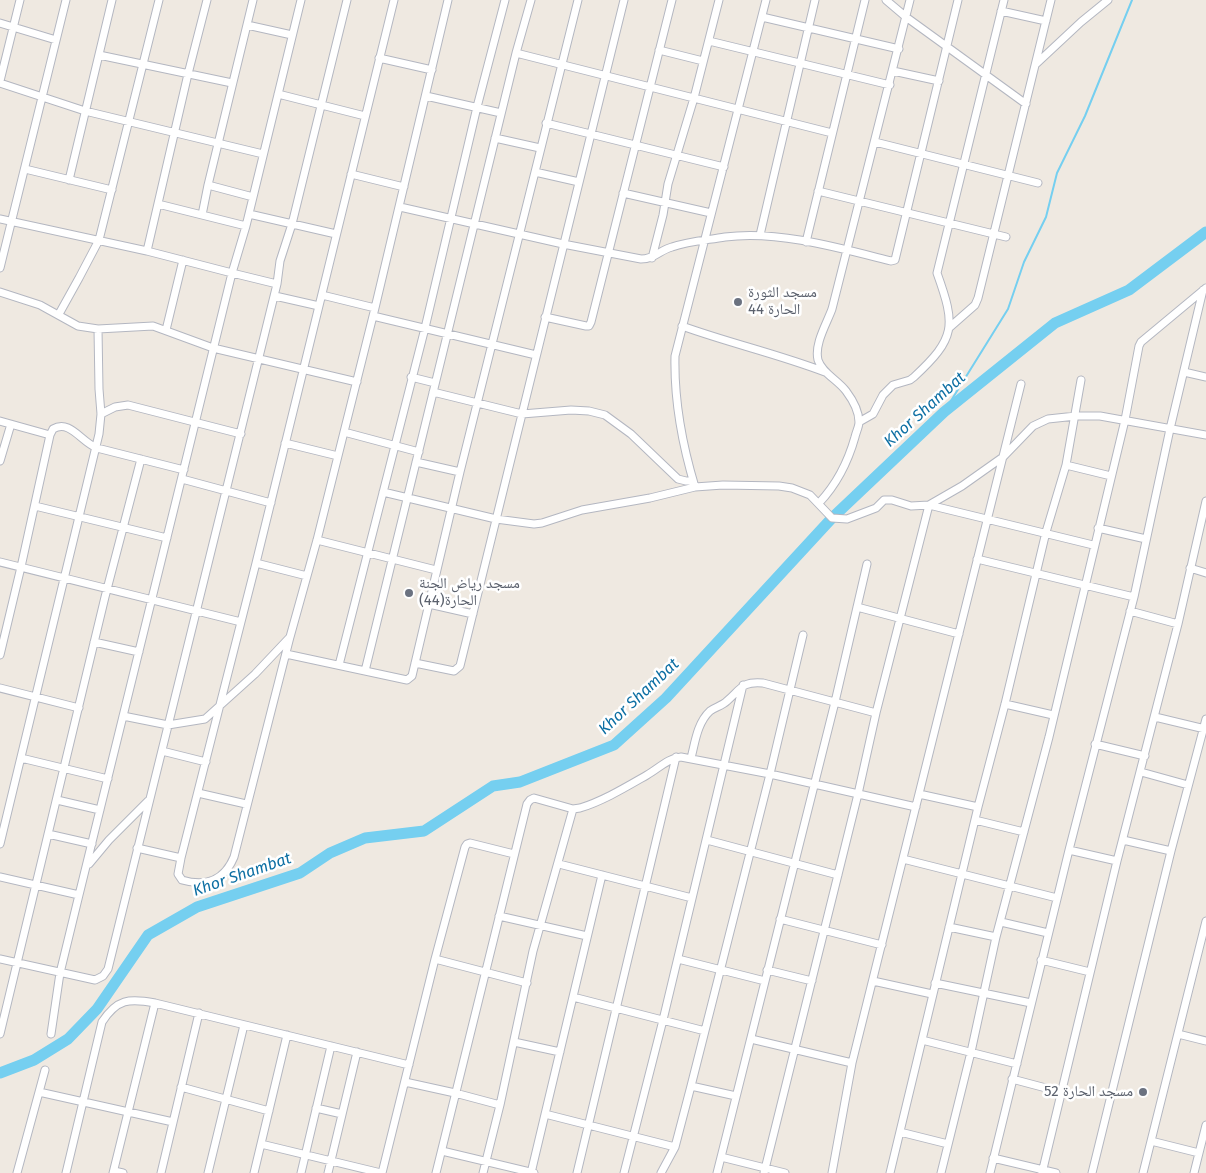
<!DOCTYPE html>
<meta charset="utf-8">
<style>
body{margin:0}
canvas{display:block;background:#efe9e1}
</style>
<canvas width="1206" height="1173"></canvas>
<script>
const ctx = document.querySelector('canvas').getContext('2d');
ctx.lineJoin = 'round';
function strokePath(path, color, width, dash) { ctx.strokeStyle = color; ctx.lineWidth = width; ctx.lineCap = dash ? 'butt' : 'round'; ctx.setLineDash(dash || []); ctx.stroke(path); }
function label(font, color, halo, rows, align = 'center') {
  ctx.font = font + ' "Fira Sans","Noto Naskh Arabic",sans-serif'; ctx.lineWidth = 5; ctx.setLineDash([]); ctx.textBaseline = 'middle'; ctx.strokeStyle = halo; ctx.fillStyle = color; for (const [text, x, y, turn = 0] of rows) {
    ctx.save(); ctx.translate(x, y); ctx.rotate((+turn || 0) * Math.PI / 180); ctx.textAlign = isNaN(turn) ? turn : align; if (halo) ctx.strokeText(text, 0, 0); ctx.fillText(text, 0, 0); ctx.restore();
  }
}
strokePath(new Path2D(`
 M 944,412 L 1008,309 L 1024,262 L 1046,217 L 1057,173 L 1085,116 L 1132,0`), '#75cff0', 2);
strokePath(new Path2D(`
 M 0,1073 L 34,1060 L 68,1039 L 97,1009 L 148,935 L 197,907 L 300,873 L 330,853 L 365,838 L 424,831 L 493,786 L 520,782 L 614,745 L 666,698 L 832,518 L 944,412 L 1055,323 L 1129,290 L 1206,232`), '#75cff0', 11);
const minor = new Path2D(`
 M 886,0 L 906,17 L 1026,104
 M 1001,11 L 1046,21
 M 762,17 L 899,49
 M 0,23 L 56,40
 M 247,25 L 292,35
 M 709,41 L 890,85
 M 659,50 L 703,61
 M 516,53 L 832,133
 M 99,55 L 232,83
 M 379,58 L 432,70
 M 1036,64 L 1081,22 L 1108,0
 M 893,71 L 939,81
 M 0,81 L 20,0
 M 0,83 L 85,111 L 263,154
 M 278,94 L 365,116
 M 426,96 L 501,113
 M 546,123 L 724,167
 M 495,138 L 540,148
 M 875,142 L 1038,183
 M 25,169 L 112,190
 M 535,172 L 579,182
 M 351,174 L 404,187
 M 69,180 L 112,0
 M 208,185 L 253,0
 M 818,191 L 1006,237
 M 623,193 L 711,213
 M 253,197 L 208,185 L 202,215 L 246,226 L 232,273 L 277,284 L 280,261 L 292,224 L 347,0
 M 158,204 L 202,215
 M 400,207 L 563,244 L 641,259 C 655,259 660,250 672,247 C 689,241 708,240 725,237 C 778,230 840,248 891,261 L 895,260 L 958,0
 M 249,214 L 336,234
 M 0,219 L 147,251 L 232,273 L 79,895 L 60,973 L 51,1034
 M 246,226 L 301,0
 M 760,235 L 815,0
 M 806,242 L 865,0
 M 147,251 L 188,74 L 207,0
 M 652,258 L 663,215 L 668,184 L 694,98 L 719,0
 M 0,268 L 66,0
 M 0,292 L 40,305 L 78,326 L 98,329 L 153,326 L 213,348 L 357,382
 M 322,295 L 375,308
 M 275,296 L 319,306
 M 59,314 L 79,278 L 99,240 L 159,0
 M 373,316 L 536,355
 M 545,317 L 586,326 L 589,326 L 591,322 L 672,0
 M 682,326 C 729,343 778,354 825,372
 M 950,327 L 975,305 L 978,298 L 1051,0
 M 166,330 L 183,260
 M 1184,372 L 1206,377
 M 411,377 L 435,383
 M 433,392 L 522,414 L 571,410 L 589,411 L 605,415 L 631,434 L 678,479 L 686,481 L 693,481
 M 101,414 L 115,407 L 128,405 L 241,434
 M 0,421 L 50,435
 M 859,422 L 873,414 L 883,395 L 893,385 L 910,380 L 914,377 C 956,338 956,326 937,273 L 1004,0
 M 344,432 L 419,452
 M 285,443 L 338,456
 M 0,461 L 11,424
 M 416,462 L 460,472
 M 1066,465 L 1111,476
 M 182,479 L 271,503
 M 695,487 C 682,444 674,400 675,356 L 766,0
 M 383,492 L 496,519 L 534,524 L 542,523 L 582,510 L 650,498 L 695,487 L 723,485 L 779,486 L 792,488 L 810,495 L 832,518 L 847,519 L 876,508 L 884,500 L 892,500 L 911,506 L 929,505 L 962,486 L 1003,457 L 1033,426 L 1048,419 L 1076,416 L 1100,416 L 1206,435
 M 819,503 C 837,484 848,462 855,437 C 856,432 859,427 859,422 C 859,411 852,399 846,391 C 838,380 822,373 818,360 C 814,344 827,323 832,309 L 910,0
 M 35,506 L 167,538
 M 1098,528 L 1146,539
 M 317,540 L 436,570
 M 977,559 L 1134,597
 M 0,562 L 241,622
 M 256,563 L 307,576
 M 1190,568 L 1206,573
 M 429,604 L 473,614
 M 857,607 L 959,634
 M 1130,611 L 1178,624
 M 290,637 L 234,857 C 224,881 206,887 182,880 L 178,874 L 181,858 L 256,563 L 394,0
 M 94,642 L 139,652
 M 286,654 L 407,680 L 412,676 L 460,472 L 578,0
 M 0,655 L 21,567 L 50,435 L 53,429 C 70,419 81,442 97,448 L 184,470
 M 415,663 L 454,671 L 460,666 L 624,0
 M 339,665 L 425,328 L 477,107 L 505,0
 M 365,671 L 516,53 L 531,0
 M 0,688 L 79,708
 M 1005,704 L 1053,715
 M 123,716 L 168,725 L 205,719 L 255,674 L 290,637 L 317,540 L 375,308 L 448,0
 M 1155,717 L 1205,729
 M 1095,744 L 1145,756
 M 162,751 L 206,762
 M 21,758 L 108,779
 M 691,758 C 695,743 697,723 710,711 C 715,707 722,706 727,701 C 741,689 742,681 763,683 L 876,713
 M 1141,772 L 1188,785
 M 198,793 L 246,804
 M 919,794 L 978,807
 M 57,800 L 100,810
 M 975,820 L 1024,832
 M 48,834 L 92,844
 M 707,840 L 838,875
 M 1123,840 L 1171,851
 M 0,844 L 99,434 L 101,414 L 99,389 L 98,329
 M 137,848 L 181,858
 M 1069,850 L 1117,861
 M 903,859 L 1057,898
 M 89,864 L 109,840 L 148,801
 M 559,864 L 692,898
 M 0,877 L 79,895
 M 499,916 L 587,936
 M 780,919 L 882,945
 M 1001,922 L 1048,933
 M 949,927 L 996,937
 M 0,959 L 95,980 L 103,976 L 108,969 L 277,284
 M 435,959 L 527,983
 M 678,959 L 765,981
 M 1041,960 L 1090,972
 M 767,970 L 812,981
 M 873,981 L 932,994
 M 935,983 L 1031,1003
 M 573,997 L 705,1031
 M 0,1034 L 105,597 L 141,459
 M 1178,1034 L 1206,1041
 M 751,1039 L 852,1063
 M 922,1040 L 1017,1064
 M 514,1042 L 560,1052
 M 1012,1079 L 1061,1092
 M 405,1082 L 455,1093 L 500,1105
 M 691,1086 L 736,1096
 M 181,1087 L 269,1111
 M 39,1092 L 173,1122
 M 316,1108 L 342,1114
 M 545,1114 L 675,1147
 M 900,1132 L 948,1144
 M 1151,1141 L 1199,1153
 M 261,1144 L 381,1173
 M 442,1151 L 534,1173
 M 721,1157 L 785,1173
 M 993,1158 L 1056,1173
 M 114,1171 L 123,1173
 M 17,1173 L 45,1070
 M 66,1173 L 102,1022 C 117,999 129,998 155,1003
 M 113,1173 L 155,1003 L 409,1065
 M 161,1173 L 199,1013
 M 208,1173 L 244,1025
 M 254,1173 L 287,1035
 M 301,1173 L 331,1046
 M 328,1173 L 357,1052
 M 382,1173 L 435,959 L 465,847 L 467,844 L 470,843 L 514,854
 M 436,1173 L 527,804 L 530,800 L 534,798 L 573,809 L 580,808 C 603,801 626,787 647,775 C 658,769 668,758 681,757 L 770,774 L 916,807
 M 483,1173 L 500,1105 L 533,951 L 573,809
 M 531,1173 L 602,875
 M 577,1173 L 676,757
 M 624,1173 L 663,1020 L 743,685
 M 661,1173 L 675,1147 L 691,1086 L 770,774 L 803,635
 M 717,1173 L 835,702 L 867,564
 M 764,1173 L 858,794 L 876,713 L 929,505 L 1093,545
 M 832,1173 L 852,1063 L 1021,384
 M 890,1173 L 978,807 L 1005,704 L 1046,532 L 1066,465 L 1081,380
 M 941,1173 L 971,1052 L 996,937 L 1049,737 L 1125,420 L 1139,346 L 1141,342 L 1206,288
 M 990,1173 L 1069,850 L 1134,597 L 1170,429 L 1203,290
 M 1042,1173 L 1117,861 L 1178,624 L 1206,501
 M 1092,1173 L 1171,851 L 1206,719
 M 1143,1173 L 1206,921
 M 1194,1173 L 1206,1125`);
strokePath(minor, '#b4b7c1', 9);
strokePath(minor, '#fff', 7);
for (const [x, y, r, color] of [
 [738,302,5,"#6b7280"],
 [409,593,5,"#6b7280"],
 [1143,1092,5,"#6b7280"]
]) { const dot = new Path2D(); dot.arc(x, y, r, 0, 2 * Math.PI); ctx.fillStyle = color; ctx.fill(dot); strokePath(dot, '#fff', 2); }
label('15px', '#5b616d', '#fff', [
 ["مسجد الثورة",748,293],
 ["الحارة 44",748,310],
 ["مسجد رياض الجنة",419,584],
 ["الحارة(44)",419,601],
 ["مسجد الحارة 52",1133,1092,"right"]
], 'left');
label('italic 16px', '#0d6fa3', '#fff', [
 ["Khor Shambat",925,410,-42],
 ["Khor Shambat",639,697,-43],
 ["Khor Shambat",242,875,-19]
]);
</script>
